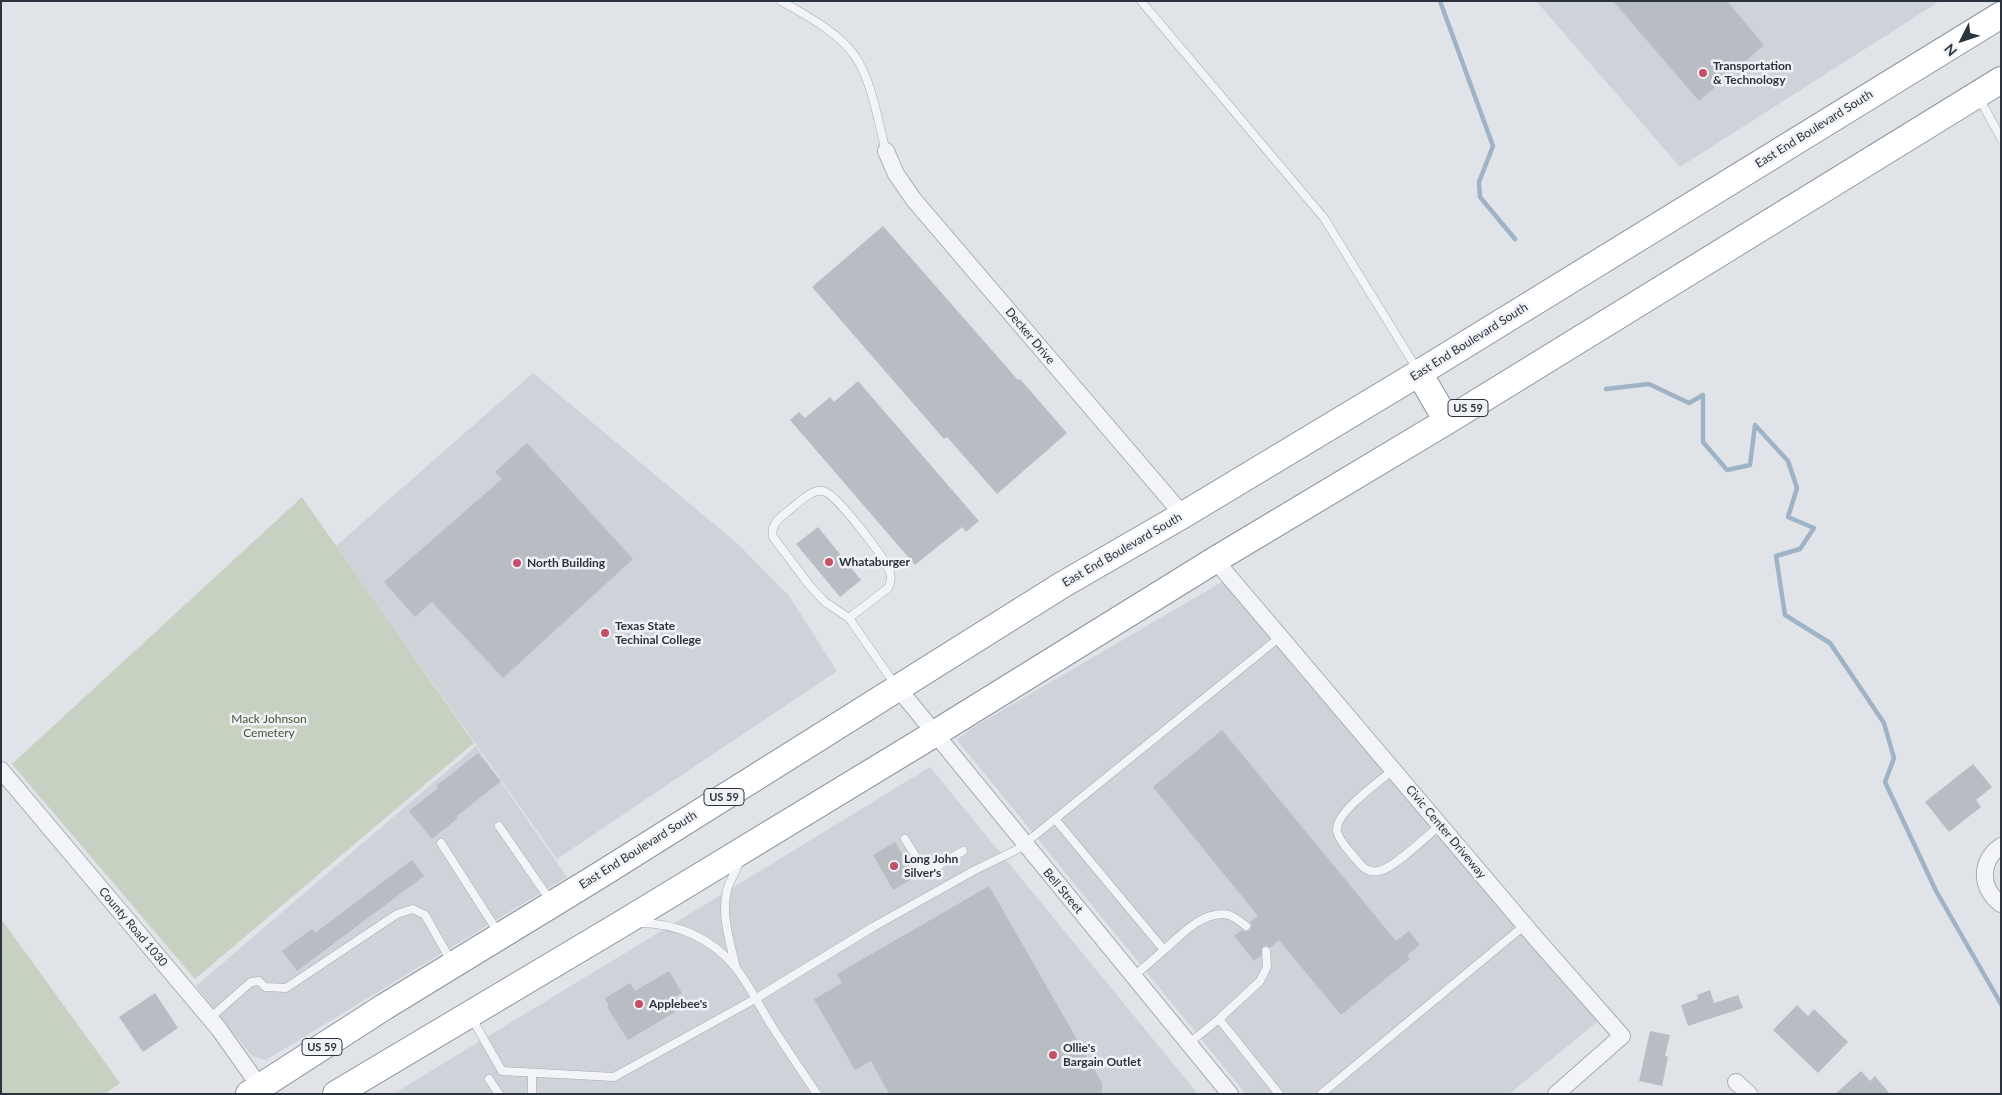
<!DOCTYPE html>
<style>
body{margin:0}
#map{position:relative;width:2002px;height:1095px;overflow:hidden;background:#e0e4e8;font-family:Lato,sans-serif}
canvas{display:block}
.frame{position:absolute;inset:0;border:2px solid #2a333e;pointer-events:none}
.north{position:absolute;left:1937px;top:15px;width:50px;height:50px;-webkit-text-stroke:4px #f0f2f6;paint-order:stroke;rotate:229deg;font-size:14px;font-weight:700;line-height:20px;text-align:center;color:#2a333e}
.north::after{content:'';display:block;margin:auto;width:18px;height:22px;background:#2a333e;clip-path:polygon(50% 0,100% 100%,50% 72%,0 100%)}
</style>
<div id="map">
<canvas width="2002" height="1095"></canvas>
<div class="frame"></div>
<div class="north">N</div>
</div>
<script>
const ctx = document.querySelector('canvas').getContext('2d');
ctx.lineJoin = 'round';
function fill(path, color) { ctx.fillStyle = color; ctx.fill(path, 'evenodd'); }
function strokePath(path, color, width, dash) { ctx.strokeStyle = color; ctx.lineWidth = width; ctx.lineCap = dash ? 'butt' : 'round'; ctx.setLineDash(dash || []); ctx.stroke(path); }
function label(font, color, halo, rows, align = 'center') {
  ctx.font = font + ' Lato,sans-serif'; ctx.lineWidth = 5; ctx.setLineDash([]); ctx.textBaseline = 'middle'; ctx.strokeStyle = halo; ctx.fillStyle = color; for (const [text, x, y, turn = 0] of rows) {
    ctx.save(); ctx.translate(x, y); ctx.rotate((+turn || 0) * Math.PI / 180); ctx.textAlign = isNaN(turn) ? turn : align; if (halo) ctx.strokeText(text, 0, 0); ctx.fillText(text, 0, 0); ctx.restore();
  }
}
fill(new Path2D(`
 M 1536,1 L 1940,1 L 1680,167 Z
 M 533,373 L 738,544 L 789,596 L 837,671 L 557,859 L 336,546 Z
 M 1237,573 L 1602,1018 L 1509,1094 L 1246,1094 L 957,740 L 972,728 Z
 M 476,746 L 567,877 L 266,1060 L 252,1056 L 196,986 Z
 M 930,767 L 1198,1094 L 393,1094 L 760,871 Z`), '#ced3da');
fill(new Path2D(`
 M 302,497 L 474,743 L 195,979 L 12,764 Z
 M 1,919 L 120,1083 L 105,1094 L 1,1094 Z`), '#c7d1c2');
strokePath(new Path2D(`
 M 1440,1 L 1493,146 L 1479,182 L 1480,197 L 1515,239
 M 1606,389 L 1649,384 L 1689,403 L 1703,395 L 1703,442 L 1727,470 L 1750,465 L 1755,425 L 1788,461 L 1797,488 L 1788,517 L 1814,528 L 1800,549 L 1776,556 L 1785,615 L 1830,643 L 1884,723 L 1894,758 L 1885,782 L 1936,891 L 2001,1004`), '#9eb3c5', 4.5);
fill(new Path2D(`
 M 1613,1 L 1727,1 L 1764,45 L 1699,101 Z
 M 883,226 L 1018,380 L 1020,379 L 1067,433 L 997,494 L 947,437 L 944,439 L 812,287 Z
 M 858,381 L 979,521 L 966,532 L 962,527 L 915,565 L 790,420 L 799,412 L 805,418 L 830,397 L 834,402 Z
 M 527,443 L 633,559 L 503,678 L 432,602 L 415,617 L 384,582 L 502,479 L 495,472 Z
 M 818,527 L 861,580 L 840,597 L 796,544 Z
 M 1222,730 L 1396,941 L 1409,931 L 1420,945 L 1407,955 L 1410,959 L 1341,1015 L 1279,940 L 1270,948 L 1266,945 L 1263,947 L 1261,956 L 1254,961 L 1234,936 L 1242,930 L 1246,932 L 1250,930 L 1252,926 L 1250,922 L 1258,916 L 1153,787 Z
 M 478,753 L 501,781 L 457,816 L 458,818 L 432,839 L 409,811 L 438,788 L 436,786 Z
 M 1973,764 L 1992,787 L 1976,800 L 1981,807 L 1949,832 L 1925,802 Z
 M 895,842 L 916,877 L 893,890 L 873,855 Z
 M 412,860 L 424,876 L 297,971 L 282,951 L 312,929 L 315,933 Z
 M 989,886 L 1102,1083 L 1102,1094 L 889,1094 L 871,1061 L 855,1070 L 814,999 L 842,983 L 837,974 Z
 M 669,971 L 682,993 L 668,1001 L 675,1012 L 628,1040 L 607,1007 L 609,1006 L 605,998 L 630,983 L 635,991 Z
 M 1710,990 L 1714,1003 L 1738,995 L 1743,1008 L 1688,1026 L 1681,1005 L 1698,999 L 1697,995 Z
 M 155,993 L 178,1028 L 143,1052 L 119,1017 Z
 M 1797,1005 L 1808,1016 L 1814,1009 L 1848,1042 L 1818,1073 L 1773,1030 Z
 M 1650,1031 L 1670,1035 L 1665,1056 L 1668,1057 L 1662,1086 L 1639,1081 Z
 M 1861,1071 L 1870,1081 L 1875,1076 L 1890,1094 L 1835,1094 Z`), '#b8bdc4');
const service = new Path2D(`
 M 781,1 C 807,16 837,31 855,56 C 872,81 878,122 886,151
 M 1141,1 L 1324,218 L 1417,369
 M 1979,98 L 2001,138
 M 849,618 L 888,588 C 891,581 892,577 889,570 C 883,556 836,493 823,491 C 811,489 796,505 787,512 C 779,518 770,526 773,537 L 810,586 L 825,602 L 849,618 L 896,686
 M 1393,770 C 1380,781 1334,813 1337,831 C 1339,841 1348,849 1354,857 C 1361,865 1366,874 1379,871 C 1394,868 1426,837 1440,825
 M 1055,819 L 1280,637
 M 499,826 L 550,900
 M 905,839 L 926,873 L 963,851
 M 441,843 L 498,932
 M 639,923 C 677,923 712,938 736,968 C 749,985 759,1005 770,1023 C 785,1047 801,1070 817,1094
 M 1164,950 C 1181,935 1204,909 1229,915 C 1235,917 1241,922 1246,926
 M 736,968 C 730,942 721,916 727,890 C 730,880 736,871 740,861
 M 471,1017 L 502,1071 L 614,1077 L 755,999 L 873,927 L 975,870 L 1018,849 L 1055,819 L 1164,950 L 1134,976
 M 210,1018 L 251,982 L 259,981 L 265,987 L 286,988 L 397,914 L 413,909 L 425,915 L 451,961
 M 1219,1019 L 1260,981 L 1267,967 L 1266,951
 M 1189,1043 L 1219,1019 L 1279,1094
 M 489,1079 L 499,1094
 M 532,1094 L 532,1074
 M 1321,1094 L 1525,925`);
const minor = new Path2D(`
 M 886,151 L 896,174 L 914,200 L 1183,515
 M 1215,560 L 1539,942 L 1622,1036 L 1556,1094
 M 897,687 L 1230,1094
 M 1,770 L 219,1029 L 260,1087
 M 2001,846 C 1979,861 1980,889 2001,904
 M 1736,1082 L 1749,1094`);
const trunk = new Path2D(`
 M 1419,373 L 1447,421
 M 249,1094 L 384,1007 L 600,875 L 1062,585 L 1183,515 L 1419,373 L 2001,15
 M 336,1094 L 623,923 L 934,734 L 1215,560 L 1447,421 L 2001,80`);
strokePath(service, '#a6abb2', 9);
strokePath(minor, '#a6abb2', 18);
strokePath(trunk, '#89929d', 28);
strokePath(service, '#f3f4f7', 8);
strokePath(minor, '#f3f4f7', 16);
strokePath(trunk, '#fff', 26);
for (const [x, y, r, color] of [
 [1703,73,5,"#c34f68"],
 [829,562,5,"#c34f68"],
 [517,563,5,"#c34f68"],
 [605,633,5,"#c34f68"],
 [894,866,5,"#c34f68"],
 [639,1004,5,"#c34f68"],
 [1053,1055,5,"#c34f68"]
]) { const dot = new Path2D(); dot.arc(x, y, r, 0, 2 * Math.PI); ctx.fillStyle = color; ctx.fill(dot); strokePath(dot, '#f0f2f6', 2); }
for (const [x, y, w] of [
 [1468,408,40],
 [724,797,40],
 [322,1047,40]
]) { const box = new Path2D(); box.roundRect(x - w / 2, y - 8.5, w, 17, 4); ctx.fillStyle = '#f0f2f6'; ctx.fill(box); strokePath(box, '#2a333e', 1); }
label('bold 11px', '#2a333e', null, [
 ["US 59",1468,408],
 ["US 59",724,797],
 ["US 59",322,1047]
]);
label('bold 12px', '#2a333e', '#f0f2f6', [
 ["Transportation",1713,66],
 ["& Technology",1713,80],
 ["Whataburger",839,562],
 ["North Building",527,563],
 ["Texas State",615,626],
 ["Techinal College",615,640],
 ["Long John",904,859],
 ["Silver's",904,873],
 ["Applebee's",649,1004],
 ["Ollie's",1063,1048],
 ["Bargain Outlet",1063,1062]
], 'left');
label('12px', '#2a333e', '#f0f2f6', [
 ["East End Boulevard South",1814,129,-32],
 ["Decker Drive",1030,336,50],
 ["East End Boulevard South",1469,342,-32],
 ["East End Boulevard South",1122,550,-30],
 ["Civic Center Driveway",1446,832,50],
 ["East End Boulevard South",638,850,-32],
 ["Bell Street",1063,891,50],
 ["County Road 1030",133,927,50]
]);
label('12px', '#415839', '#f0f2f6', [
 ["Mack Johnson",269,719],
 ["Cemetery",269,733]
]);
</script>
